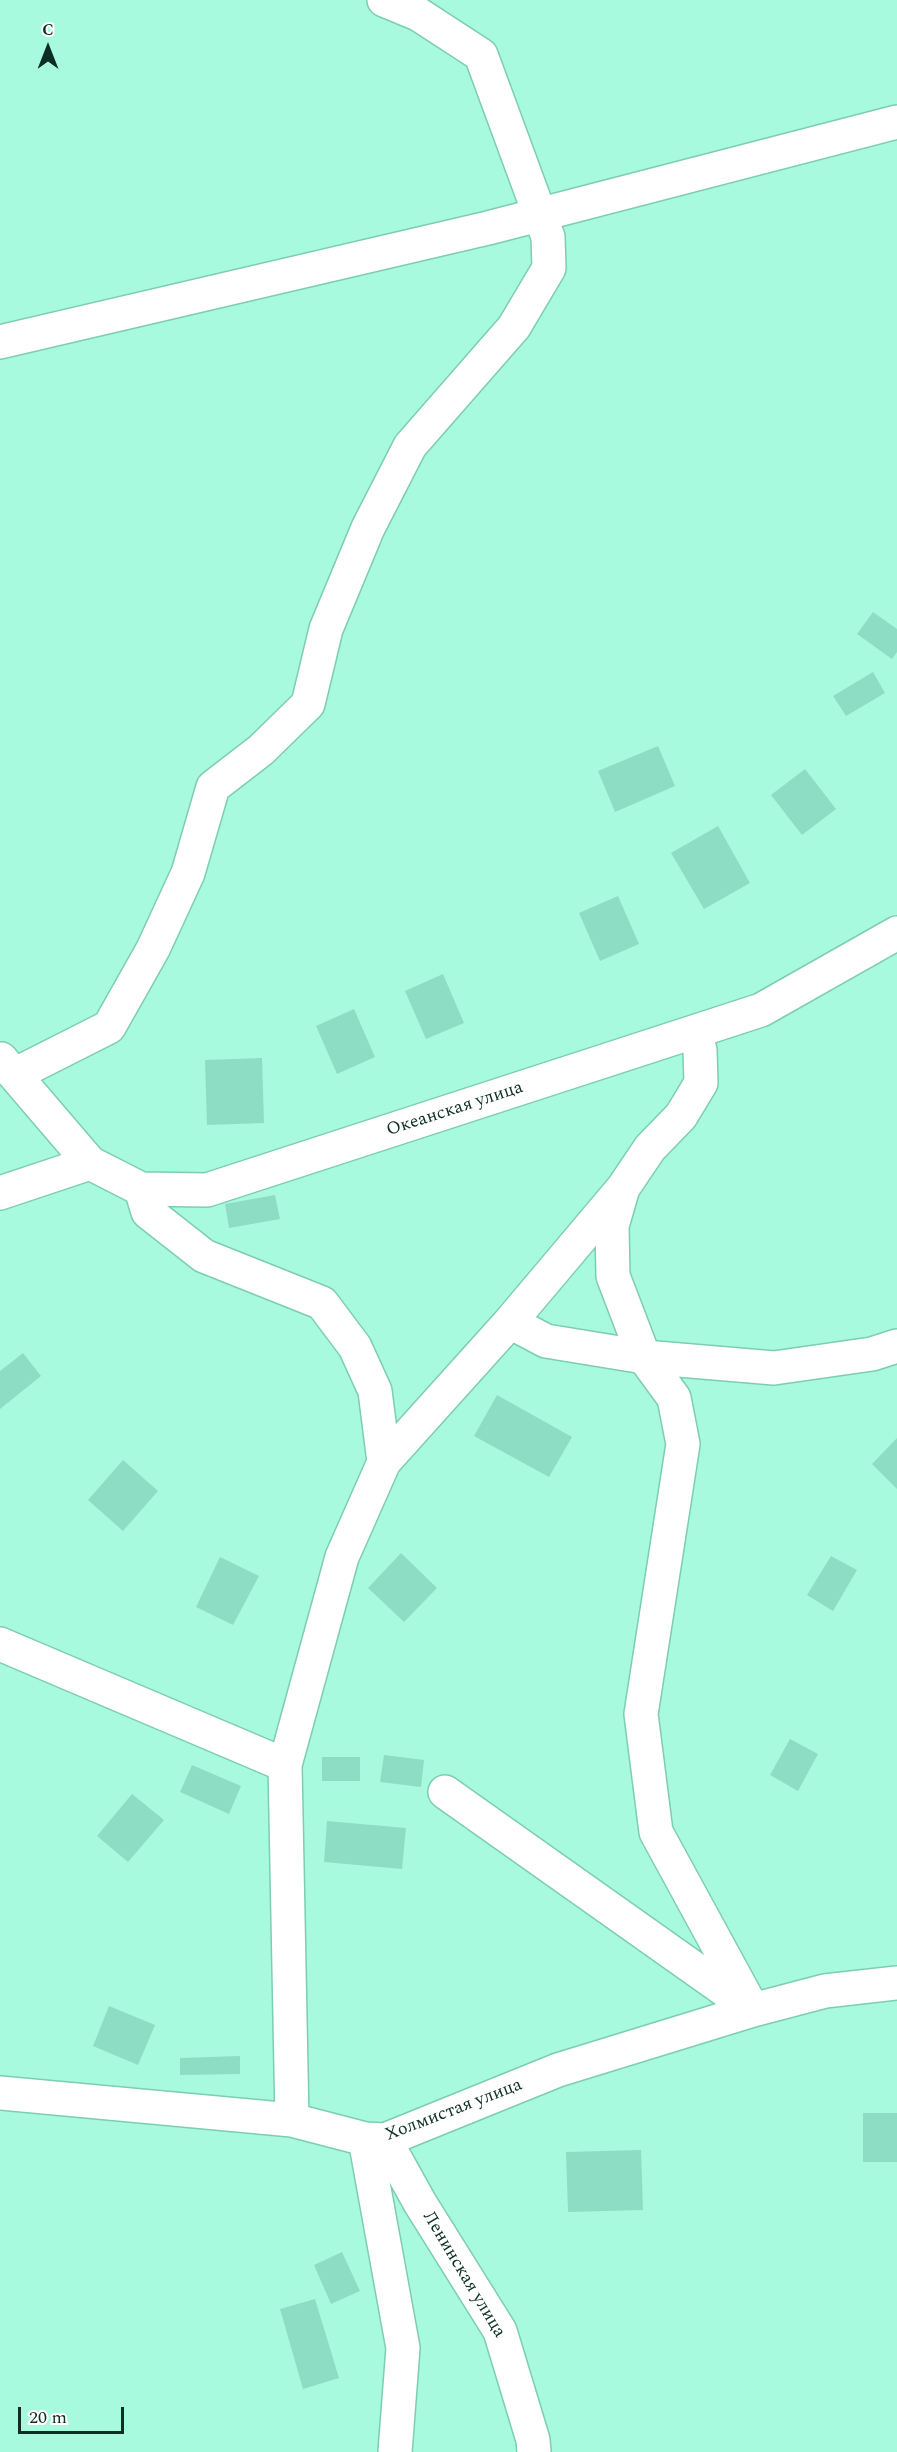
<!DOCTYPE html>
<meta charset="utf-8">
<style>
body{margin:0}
#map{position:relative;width:897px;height:2452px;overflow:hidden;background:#a8fade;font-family:Spectral,serif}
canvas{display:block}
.north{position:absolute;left:18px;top:18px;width:60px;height:60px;-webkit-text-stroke:4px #fff;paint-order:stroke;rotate:0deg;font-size:16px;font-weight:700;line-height:24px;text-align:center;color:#0c2e25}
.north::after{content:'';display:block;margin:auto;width:21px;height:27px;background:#0c2e25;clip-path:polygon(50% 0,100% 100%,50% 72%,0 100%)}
.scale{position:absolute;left:18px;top:2407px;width:106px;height:27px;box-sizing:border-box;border:3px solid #0c2e25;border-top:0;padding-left:8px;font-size:18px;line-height:21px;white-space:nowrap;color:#0c2e25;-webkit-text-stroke:4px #fff;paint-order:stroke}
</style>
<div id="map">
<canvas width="897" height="2452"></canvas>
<div class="north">С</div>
<div class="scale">20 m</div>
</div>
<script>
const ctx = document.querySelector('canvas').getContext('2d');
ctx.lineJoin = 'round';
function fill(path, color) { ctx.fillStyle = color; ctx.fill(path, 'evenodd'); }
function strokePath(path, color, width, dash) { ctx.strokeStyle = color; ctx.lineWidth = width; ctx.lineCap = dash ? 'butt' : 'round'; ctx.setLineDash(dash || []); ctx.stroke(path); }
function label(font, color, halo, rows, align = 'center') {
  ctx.font = font + ' Spectral,serif'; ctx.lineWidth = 5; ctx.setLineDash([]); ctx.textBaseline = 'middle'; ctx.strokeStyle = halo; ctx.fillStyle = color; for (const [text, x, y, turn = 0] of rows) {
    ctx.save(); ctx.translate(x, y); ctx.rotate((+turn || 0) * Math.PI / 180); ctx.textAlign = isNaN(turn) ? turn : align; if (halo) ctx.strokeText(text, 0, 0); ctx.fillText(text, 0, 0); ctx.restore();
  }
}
fill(new Path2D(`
 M 873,612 L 897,629 L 897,652 L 892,659 L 857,634 Z
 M 873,672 L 885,693 L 846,716 L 833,696 Z
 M 658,746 L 675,786 L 615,812 L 598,771 Z
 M 805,769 L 836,809 L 802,835 L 771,795 Z
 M 718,826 L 750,883 L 704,909 L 671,853 Z
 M 618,896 L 639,944 L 600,961 L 579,913 Z
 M 443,974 L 464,1023 L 426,1039 L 405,991 Z
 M 354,1009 L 375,1057 L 337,1074 L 316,1026 Z
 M 262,1058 L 264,1123 L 207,1125 L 205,1060 Z
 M 275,1195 L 280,1219 L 229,1228 L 225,1204 Z
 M 23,1353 L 41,1376 L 0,1409 L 0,1371 Z
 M 497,1395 L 572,1437 L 549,1477 L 474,1436 Z
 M 897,1438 L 897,1489 L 872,1464 Z
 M 123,1460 L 158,1491 L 123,1531 L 88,1500 Z
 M 401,1553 L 437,1588 L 404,1622 L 368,1588 Z
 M 831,1556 L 857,1570 L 833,1611 L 807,1595 Z
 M 220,1557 L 259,1576 L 233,1625 L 196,1607 Z
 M 790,1739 L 818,1754 L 798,1791 L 770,1775 Z
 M 384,1755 L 424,1760 L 421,1787 L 380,1782 Z
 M 322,1757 L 360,1757 L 360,1781 L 322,1781 Z
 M 192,1765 L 241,1786 L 229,1814 L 180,1792 Z
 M 132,1794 L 164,1820 L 128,1862 L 97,1836 Z
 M 327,1821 L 406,1828 L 402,1869 L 324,1862 Z
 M 109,2006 L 155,2025 L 138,2065 L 93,2046 Z
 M 240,2056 L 240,2074 L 180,2075 L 180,2058 Z
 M 863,2113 L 897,2113 L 897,2162 L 863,2162 Z
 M 641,2150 L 643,2210 L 568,2212 L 566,2152 Z
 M 342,2252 L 360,2291 L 331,2304 L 314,2265 Z
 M 315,2299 L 339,2378 L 303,2389 L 280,2309 Z`), '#8cddc3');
const minor = new Path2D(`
 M 0,342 L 488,228 L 897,122
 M 1,1059 L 90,1163
 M 16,1074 L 109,1027 L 153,949 L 188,873 L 213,787 L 261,750 L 308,704 L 326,629 L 368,528 L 410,446 L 514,327 L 549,268 L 548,237 L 481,55 L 418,14 L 384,0
 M 623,1188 L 612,1226 L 613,1276 L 644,1357 L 674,1398 L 683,1444 L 641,1714 L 656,1832 L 753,2010
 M 141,1189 L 148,1212 L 204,1256 L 322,1303 L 355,1347 L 375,1391 L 384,1462 L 342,1557 L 285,1765 L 292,2120
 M 0,1193 L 90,1163 L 141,1189 L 207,1190 L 761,1010 L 897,933
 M 510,1322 L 546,1341 L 644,1357 L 774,1368 L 872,1354 L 897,1346
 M 384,1462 L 510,1322 L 623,1188 L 650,1148 L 681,1116 L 701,1083 L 700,1050 L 694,1032
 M 0,1644 L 285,1765
 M 445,1792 L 746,2005
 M 0,2093 L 292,2120 L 365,2139 L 385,2140 L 558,2070 L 753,2010 L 825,1991 L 897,1983
 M 365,2139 L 403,2348 L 395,2452
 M 385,2140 L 420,2203 L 500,2331 L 533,2440 L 534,2452`);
strokePath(minor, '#7dcdb3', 36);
strokePath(minor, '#fff', 33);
label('18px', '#0c2e25', '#fff', [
 ["Океанская улица",455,1110,-18],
 ["Холмистая улица",454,2111,-21],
 ["Ленинская улица",463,2275,59]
]);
</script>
